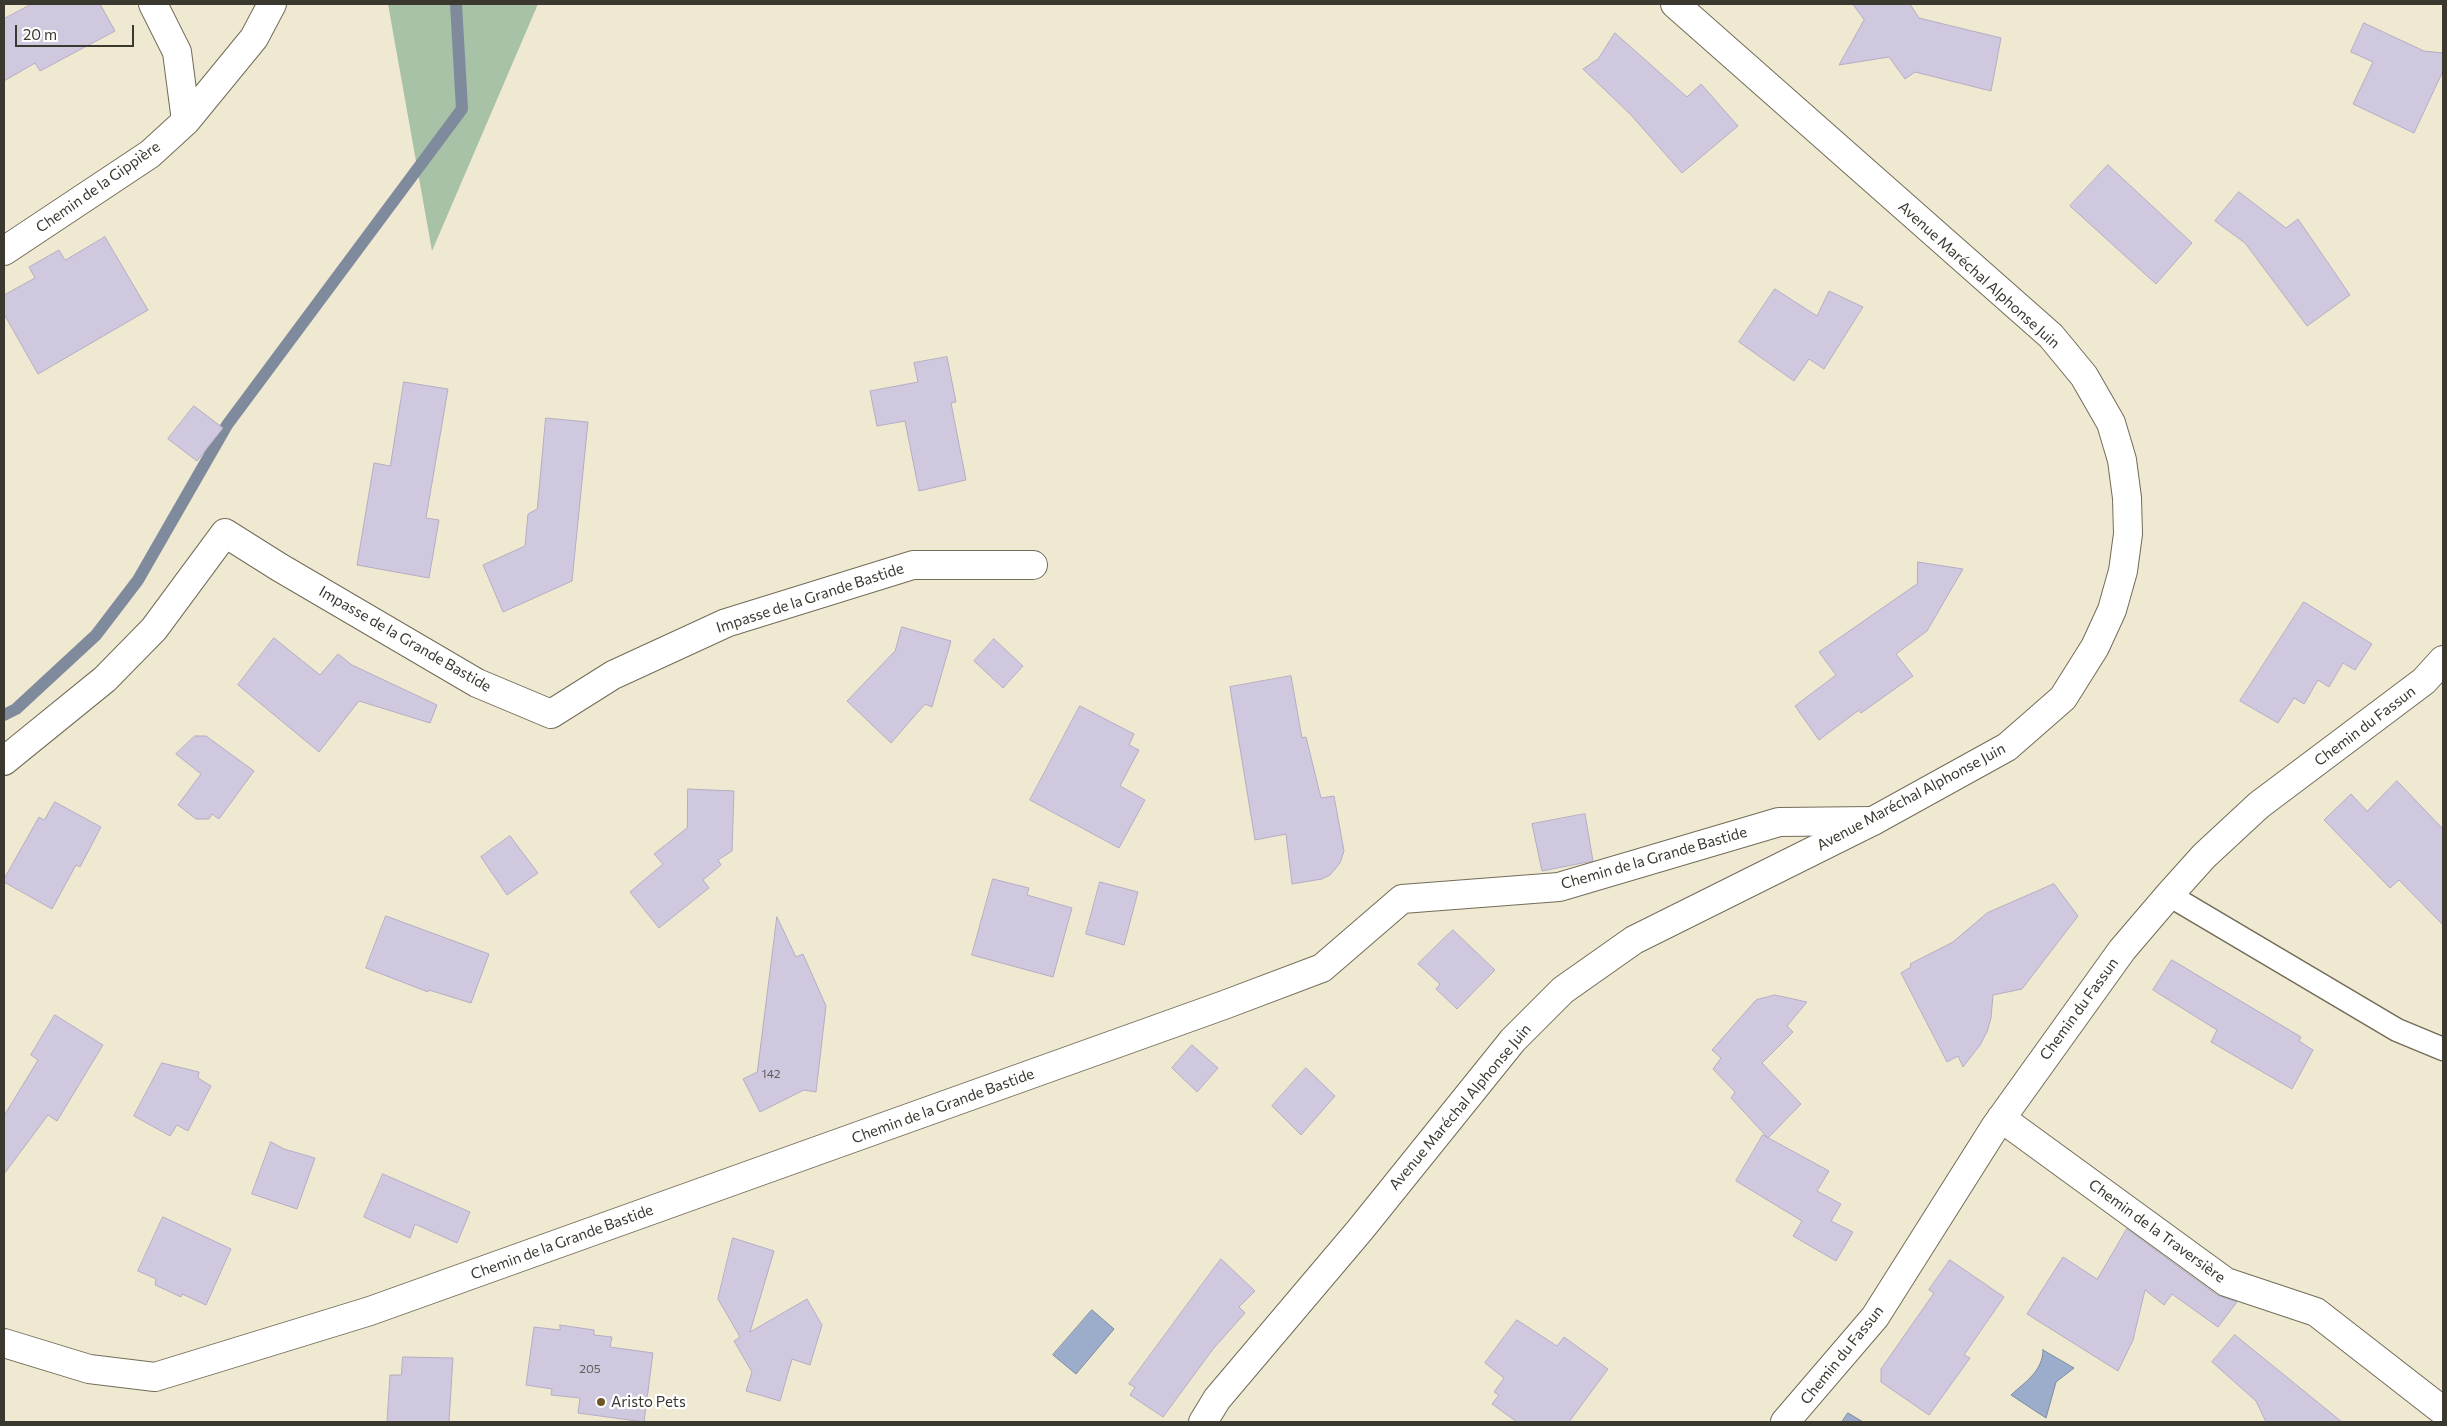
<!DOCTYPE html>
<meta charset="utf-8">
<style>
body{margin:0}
#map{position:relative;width:2447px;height:1426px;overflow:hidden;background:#f0e9d2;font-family:Commissioner,sans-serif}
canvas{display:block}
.frame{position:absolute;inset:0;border:5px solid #3b382f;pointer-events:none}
.scale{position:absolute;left:15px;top:25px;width:119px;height:22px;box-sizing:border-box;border:2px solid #3b382f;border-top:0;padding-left:6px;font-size:15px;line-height:18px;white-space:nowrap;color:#3b382f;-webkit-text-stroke:4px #fff;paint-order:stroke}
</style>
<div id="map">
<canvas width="2447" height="1426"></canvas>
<div class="frame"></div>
<div class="scale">20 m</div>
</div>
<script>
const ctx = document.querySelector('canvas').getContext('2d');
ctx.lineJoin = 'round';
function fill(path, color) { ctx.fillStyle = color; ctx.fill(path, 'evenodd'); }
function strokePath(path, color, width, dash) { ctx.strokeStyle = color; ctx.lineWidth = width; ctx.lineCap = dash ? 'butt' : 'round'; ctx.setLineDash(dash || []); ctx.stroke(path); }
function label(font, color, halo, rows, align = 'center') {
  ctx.font = font + ' Commissioner,sans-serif'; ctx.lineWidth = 4.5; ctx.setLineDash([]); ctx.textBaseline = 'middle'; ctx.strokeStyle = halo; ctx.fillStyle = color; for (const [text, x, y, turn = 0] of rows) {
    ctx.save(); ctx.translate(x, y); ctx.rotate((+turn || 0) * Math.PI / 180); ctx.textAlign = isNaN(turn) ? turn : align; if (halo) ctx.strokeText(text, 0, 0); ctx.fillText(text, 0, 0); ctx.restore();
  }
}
fill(new Path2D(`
 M 388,4 L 538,4 L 432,251 Z`), '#a7c2a6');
const water = new Path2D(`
 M 1092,1310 L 1114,1329 L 1076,1374 L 1053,1355 Z
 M 2043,1350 L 2074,1368 L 2056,1382 L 2046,1418 L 2011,1395 C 2025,1382 2043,1371 2043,1350 Z
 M 1848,1413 L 1863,1422 L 1842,1422 Z`);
fill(water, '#9cadcc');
strokePath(water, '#7f8a9d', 1);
strokePath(new Path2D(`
 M 4,715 L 16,709 L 96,635 L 138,580 L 227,425 L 462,109 L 456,4`), '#7f8a9d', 12);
const building = new Path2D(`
 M 32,4 L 100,4 L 115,31 L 40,71 L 35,63 L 4,81 L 4,19 Z
 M 1853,4 L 1910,4 L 1919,18 L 2001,38 L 1991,91 L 1915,72 L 1905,79 L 1889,57 L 1839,65 L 1864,20 Z
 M 2364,23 L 2424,51 L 2443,53 L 2443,71 L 2414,133 L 2353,104 L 2373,62 L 2351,52 Z
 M 1615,33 L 1687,97 L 1701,84 L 1738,126 L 1682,173 L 1631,115 L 1583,69 L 1598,59 Z
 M 2108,165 L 2192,243 L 2156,284 L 2070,206 Z
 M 2239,192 L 2286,228 L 2298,219 L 2350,295 L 2307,326 L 2245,243 L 2215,221 Z
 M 105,237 L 148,310 L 38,374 L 4,314 L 4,295 L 35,278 L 29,267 L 59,250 L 65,260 Z
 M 1775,289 L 1817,316 L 1829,291 L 1863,307 L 1824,369 L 1809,359 L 1794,381 L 1739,342 Z
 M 947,357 L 956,402 L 951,403 L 966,480 L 919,491 L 905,421 L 877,426 L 870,391 L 918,382 L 914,363 Z
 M 404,382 L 448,389 L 426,518 L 439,520 L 429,578 L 357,565 L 374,463 L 390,466 Z
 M 194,406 L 223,428 L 197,461 L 168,439 Z
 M 546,418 L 588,422 L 572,581 L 503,612 L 483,565 L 525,546 L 528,514 L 537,509 Z
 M 1918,562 L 1963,569 L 1927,631 L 1896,654 L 1913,676 L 1861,713 L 1859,710 L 1819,740 L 1795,706 L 1836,675 L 1819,652 L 1917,584 Z
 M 2304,602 L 2372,644 L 2355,670 L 2343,663 L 2329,687 L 2318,680 L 2304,704 L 2294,698 L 2278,723 L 2240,701 Z
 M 902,627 L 951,641 L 932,707 L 925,704 L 891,743 L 847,701 L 895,651 Z
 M 274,638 L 320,675 L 338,654 L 352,665 L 437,705 L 430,723 L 359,701 L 319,752 L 238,685 Z
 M 994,639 L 1023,666 L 1003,688 L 974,661 Z
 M 1291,676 L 1302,738 L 1306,737 L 1321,798 L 1334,796 L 1344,851 L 1340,863 L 1330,875 L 1322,879 L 1292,884 L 1286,834 L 1255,840 L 1230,687 Z
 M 1080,706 L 1134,734 L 1129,745 L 1139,750 L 1120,786 L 1145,800 L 1119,848 L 1030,800 Z
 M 195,736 L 206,736 L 254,771 L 219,819 L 212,814 L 209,819 L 196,819 L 178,805 L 201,774 L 176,754 Z
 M 2397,781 L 2443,829 L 2443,925 L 2399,880 L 2390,888 L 2324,820 L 2351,794 L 2367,811 Z
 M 688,789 L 734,791 L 732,851 L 718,860 L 721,865 L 703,880 L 709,888 L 659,928 L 630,892 L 663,864 L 654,854 L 687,828 Z
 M 55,802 L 101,827 L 80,867 L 76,865 L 52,909 L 4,882 L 4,879 L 39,817 L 44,820 Z
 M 1585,814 L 1593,861 L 1542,871 L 1532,824 Z
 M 510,836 L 538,873 L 507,895 L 481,857 Z
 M 993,879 L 1029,888 L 1027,895 L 1072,908 L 1053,977 L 972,955 Z
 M 1100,882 L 1138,892 L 1124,945 L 1086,934 Z
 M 2054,884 L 2078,916 L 2022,989 L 1993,995 L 1991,1018 L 1987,1032 L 1980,1045 L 1963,1067 L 1958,1056 L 1947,1062 L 1901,973 L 1911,967 L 1910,964 L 1953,942 L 1987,913 Z
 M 386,916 L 489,954 L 471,1003 L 429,990 L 428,992 L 366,968 Z
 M 777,917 L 796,957 L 803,954 L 826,1006 L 816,1092 L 804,1090 L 760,1112 L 743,1079 L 757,1072 Z
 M 1453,930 L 1495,970 L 1457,1009 L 1436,989 L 1440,984 L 1418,964 Z
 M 2172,960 L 2301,1037 L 2299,1041 L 2313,1050 L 2292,1089 L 2211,1042 L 2217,1030 L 2153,990 Z
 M 1775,995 L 1807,1002 L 1787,1026 L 1793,1032 L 1762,1063 L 1801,1104 L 1768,1138 L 1731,1098 L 1735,1092 L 1713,1069 L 1721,1058 L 1712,1050 L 1756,1000 Z
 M 55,1015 L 103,1045 L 57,1121 L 48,1115 L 4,1174 L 4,1116 L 38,1060 L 31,1055 Z
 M 1192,1045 L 1218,1068 L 1197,1092 L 1172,1068 Z
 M 162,1063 L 199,1072 L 198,1078 L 211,1086 L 188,1131 L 177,1125 L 170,1136 L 134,1116 Z
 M 1306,1068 L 1335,1096 L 1301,1135 L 1272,1106 Z
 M 1763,1135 L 1829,1171 L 1817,1191 L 1841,1204 L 1831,1221 L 1853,1232 L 1836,1261 L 1793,1236 L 1802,1221 L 1736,1181 Z
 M 271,1142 L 284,1149 L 315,1158 L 297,1209 L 252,1194 Z
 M 383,1174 L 470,1212 L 457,1243 L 415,1224 L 410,1238 L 364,1217 Z
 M 163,1217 L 231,1249 L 206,1305 L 182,1294 L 181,1297 L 155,1285 L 156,1279 L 138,1271 Z
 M 2127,1229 L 2217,1295 L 2237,1302 L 2218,1327 L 2172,1294 L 2164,1305 L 2145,1290 L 2133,1340 L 2118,1371 L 2027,1314 L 2063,1257 L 2097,1279 Z
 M 733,1238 L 774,1251 L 750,1332 L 807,1299 L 822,1325 L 810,1365 L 792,1359 L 780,1401 L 746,1391 L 752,1372 L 734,1341 L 740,1337 L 718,1299 Z
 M 1221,1259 L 1255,1291 L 1239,1307 L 1245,1313 L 1213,1349 L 1163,1417 L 1130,1395 L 1135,1387 L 1129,1384 Z
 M 1950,1260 L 2004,1297 L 1964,1355 L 1970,1358 L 1929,1415 L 1881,1382 L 1881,1369 L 1934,1293 L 1929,1290 Z
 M 1517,1320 L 1557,1346 L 1564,1337 L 1608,1369 L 1569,1422 L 1517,1422 L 1492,1404 L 1499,1395 L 1494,1392 L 1504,1378 L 1485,1363 Z
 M 560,1325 L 594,1330 L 594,1335 L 612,1337 L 610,1347 L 653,1353 L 644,1422 L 578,1413 L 580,1398 L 551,1395 L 552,1389 L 526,1385 L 534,1327 L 560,1330 Z
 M 2235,1335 L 2342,1422 L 2266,1422 L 2256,1401 L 2212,1362 Z
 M 403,1357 L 453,1358 L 449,1422 L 387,1422 L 390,1375 L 401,1375 Z`);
fill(building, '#d0c8de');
strokePath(building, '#b4adc2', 1);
const service = new Path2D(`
 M 2169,895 L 2397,1030 L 2443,1049`);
const minor = new Path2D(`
 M 186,121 L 254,38 L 272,4
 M 4,251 L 150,154 L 186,121 L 177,52 L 153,4
 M 4,761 L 105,679 L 154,629 L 225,533 L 279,567 L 477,683 L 551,714 L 613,675 L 726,623 L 913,565 L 1033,565
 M 2001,1118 L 2226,1282 L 2316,1312 L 2443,1411
 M 4,1343 L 89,1369 L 155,1377 L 370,1311 L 1224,1005 L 1322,968 L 1402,899 L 1559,887 L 1779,822 L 1873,821
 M 1785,1422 L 1875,1317 L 1995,1127 L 2122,950 L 2169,895 L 2204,856 L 2259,805 L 2424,681 L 2443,660`);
const secondary = new Path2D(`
 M 1203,1422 L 1217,1399 L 1360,1230 L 1513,1040 L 1563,990 L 1634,940 L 1873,821 L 2007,747 L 2063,698 L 2095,647 L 2112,610 L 2123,571 L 2128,534 L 2127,498 L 2122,460 L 2111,423 L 2084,376 L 2051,336 L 1675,4`);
strokePath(service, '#726c58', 25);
strokePath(minor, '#726c58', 30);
strokePath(secondary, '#726c58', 30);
strokePath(service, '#fff', 22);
strokePath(minor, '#fff', 28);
strokePath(secondary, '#fff', 28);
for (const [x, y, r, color] of [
 [601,1402,5,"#6e5526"]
]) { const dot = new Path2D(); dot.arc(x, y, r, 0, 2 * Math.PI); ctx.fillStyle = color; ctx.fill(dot); strokePath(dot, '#fff', 2); }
label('12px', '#605c5b', null, [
 ["142",771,1074],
 ["205",590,1369]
]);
label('15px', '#3b382f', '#fff', [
 ["Chemin de la Gippière",98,187,-35],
 ["Avenue Maréchal Alphonse Juin",1979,275,42],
 ["Impasse de la Grande Bastide",810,598,-18],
 ["Impasse de la Grande Bastide",405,639,30],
 ["Chemin du Fassun",2365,726,-37],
 ["Avenue Maréchal Alphonse Juin",1911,797,-28],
 ["Chemin de la Grande Bastide",1654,858,-16],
 ["Chemin du Fassun",2079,1009,-54],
 ["Chemin de la Grande Bastide",943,1106,-20],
 ["Avenue Maréchal Alphonse Juin",1460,1107,-50],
 ["Chemin de la Traversière",2157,1231,36],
 ["Chemin de la Grande Bastide",562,1242,-20],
 ["Chemin du Fassun",1842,1355,-51]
]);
label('15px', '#3b382f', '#fff', [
 ["Aristo Pets",611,1402]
], 'left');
</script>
